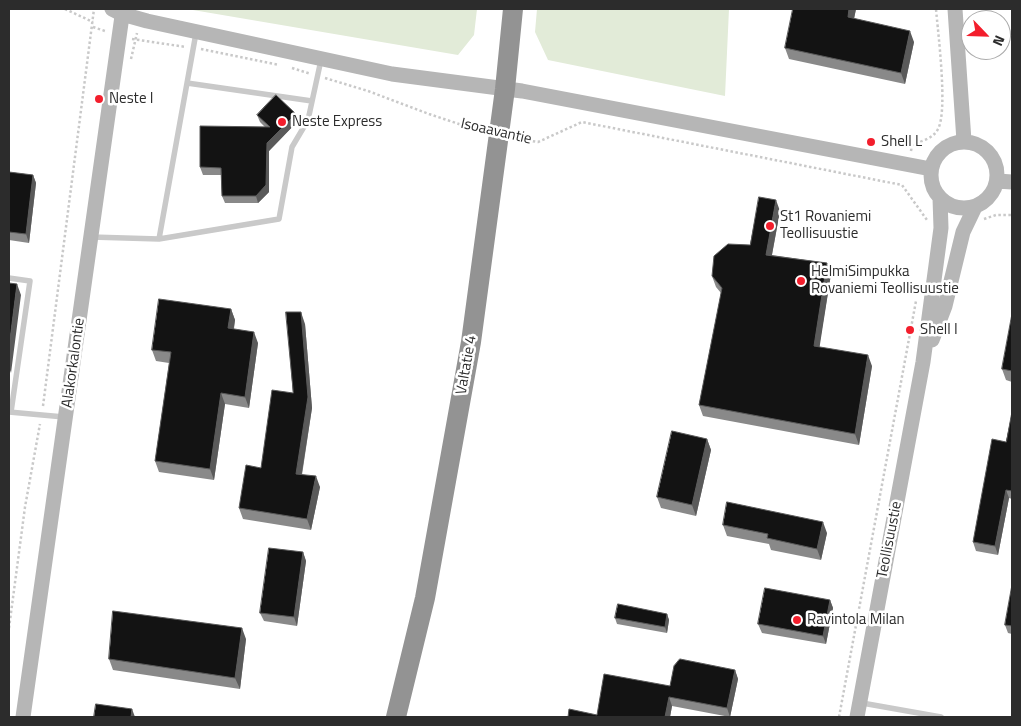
<!DOCTYPE html>
<style>
body{margin:0}
#map{position:relative;width:1021px;height:726px;overflow:hidden;background:#fff;font-family:"Titillium Web",sans-serif}
canvas{display:block}
.frame{position:absolute;inset:0;border:10px solid #2c2c2c;pointer-events:none}
.north{position:absolute;left:961px;top:10px;width:50px;height:50px;box-sizing:border-box;background:#fff;border:1px solid #ababab;border-radius:50%;rotate:114deg;font-size:14px;font-weight:700;line-height:20px;text-align:center;color:#2c2c2c}
.north::after{content:'';display:block;margin:auto;width:18px;height:22px;background:#f31e2c;clip-path:polygon(50% 0,100% 100%,50% 72%,0 100%)}
</style>
<div id="map">
<canvas width="1021" height="726"></canvas>
<div class="frame"></div>
<div class="north">N</div>
</div>
<script>
const ctx = document.querySelector('canvas').getContext('2d');
ctx.lineJoin = 'round';
function fill(path, color) { ctx.fillStyle = color; ctx.fill(path, 'evenodd'); }
function strokePath(path, color, width, dash) { ctx.strokeStyle = color; ctx.lineWidth = width; ctx.lineCap = dash ? 'butt' : 'round'; ctx.setLineDash(dash || []); ctx.stroke(path); }
function label(font, color, halo, rows, align = 'center') {
  ctx.font = font + ' "Titillium Web",sans-serif'; ctx.lineWidth = 5; ctx.setLineDash([]); ctx.textBaseline = 'middle'; ctx.strokeStyle = halo; ctx.fillStyle = color; for (const [text, x, y, turn = 0] of rows) {
    ctx.save(); ctx.translate(x, y); ctx.rotate((+turn || 0) * Math.PI / 180); ctx.textAlign = isNaN(turn) ? turn : align; if (halo) ctx.strokeText(text, 0, 0); ctx.fillText(text, 0, 0); ctx.restore();
  }
}
fill(new Path2D(`
 M 187,9 L 477,9 L 474,35 L 458,55 Z
 M 537,9 L 729,9 L 725,96 L 548,60 L 535,32 Z`), '#e2ebd8');
strokePath(new Path2D(`
 M 65,9 L 93,22
 M 93,27 L 105,31
 M 132,39 L 186,47
 M 201,49 L 279,65
 M 131,59 L 137,33
 M 292,68 L 311,74
 M 325,78 L 368,91 L 429,114 L 483,132
 M 513,138 L 538,142 L 582,122 L 902,185 L 927,220
 M 911,151 L 912,145 C 921,141 933,139 938,129 C 948,111 938,33 936,9
 M 984,219 L 996,215 L 1012,215
 M 43,406 L 94,9
 M 9,628 L 25,507 L 40,424
 M 839,717 L 916,301`), '#c9c9c9', 2.5, [2.5, 2.5]);
strokePath(new Path2D(`
 M 187,83 L 312,101
 M 91,237 L 159,239 L 279,219 L 292,147 L 308,120 L 321,60
 M 159,239 L 196,33
 M 9,278 L 30,281 L 11,412
 M 9,412 L 64,417
 M 862,703 L 941,717`), '#c9c9c9', 5.5);
strokePath(new Path2D(`
 M 112,9 L 122,14 L 147,21 L 392,74 L 522,91 L 931,169
 M 955,9 L 964,141
 M931 175a33 33 0 1 1 66 0a33 33 0 1 1-66 0Z
 M 997,181 L 1012,182
 M 932,340 L 945,306 L 963,232 L 975,207
 M 23,717 L 123,9
 M 857,717 L 923,362 L 941,228 L 940,198`), '#b6b6b6', 15);
strokePath(new Path2D(`
 M 396,717 L 425,598 L 471,342 L 505,89 L 513,9`), '#939393', 20);
fill(new Path2D(`
 M 793,9 L 856,9 L 854,19 L 914,42 L 905,84 L 789,59 L 785,48 Z
 M 257,115 L 298,121 L 269,151 L 269,192 L 258,203 L 225,203 L 222,196 L 221,175 L 203,175 L 200,167 L 265,127 L 260,122 Z
 M 9,172 L 33,175 L 36,183 L 29,243 L 9,240 Z
 M 780,211 L 772,255 L 827,263 L 831,274 L 819,347 L 872,366 L 859,445 L 703,416 L 699,405 L 721,293 L 716,287 L 712,276 L 750,245 Z
 M 231,309 L 235,320 L 234,329 L 258,343 L 249,408 L 225,404 L 214,480 L 159,472 L 155,461 L 169,363 L 156,361 L 152,350 Z
 M 1012,314 L 1012,382 L 1006,380 L 1002,369 Z
 M 305,324 L 312,408 L 302,475 L 320,487 L 311,530 L 243,519 L 239,508 L 261,468 L 293,393 Z
 M 1012,412 L 1012,499 L 1009,498 L 998,555 L 976,551 L 973,542 L 1006,442 Z
 M 707,439 L 711,450 L 696,516 L 661,508 L 657,497 Z
 M 723,525 L 827,533 L 821,560 L 771,550 L 769,544 L 727,536 Z
 M 303,552 L 306,561 L 297,626 L 264,621 L 260,613 Z
 M 1012,585 L 1012,634 L 1008,633 L 1005,625 Z
 M 830,600 L 833,608 L 826,644 L 762,633 L 758,624 Z
 M 667,614 L 669,620 L 667,633 L 617,624 L 615,618 Z
 M 246,639 L 240,689 L 113,670 L 109,659 Z
 M 735,670 L 738,679 L 730,717 L 672,706 L 670,717 L 568,717 L 597,715 L 670,686 Z`), '#898989');
fill(new Path2D(`
 M 849,9 L 856,9 L 852,28 L 848,17 Z
 M 910,31 L 914,42 L 905,84 L 901,73 Z
 M 296,114 L 298,121 L 269,151 L 269,192 L 258,203 L 256,196 L 267,143 Z
 M 33,175 L 36,183 L 29,243 L 26,234 Z
 M 776,200 L 780,211 L 770,265 L 766,255 Z
 M 827,263 L 831,274 L 818,357 L 814,346 Z
 M 17,284 L 21,295 L 11,373 L 9,367 L 9,348 Z
 M 231,309 L 235,320 L 232,339 L 228,328 Z
 M 301,312 L 305,324 L 312,408 L 300,485 L 296,474 Z
 M 254,332 L 258,343 L 249,408 L 245,397 Z
 M 868,355 L 872,366 L 859,445 L 855,434 Z
 M 221,393 L 225,404 L 214,480 L 210,469 Z
 M 707,439 L 711,450 L 696,516 L 692,505 Z
 M 316,476 L 320,487 L 311,530 L 307,519 Z
 M 1006,490 L 1009,498 L 998,555 L 995,546 Z
 M 823,522 L 827,533 L 821,560 L 817,549 Z
 M 303,552 L 306,561 L 297,626 L 294,617 Z
 M 830,600 L 833,608 L 826,644 L 823,636 Z
 M 667,614 L 669,620 L 667,633 L 665,627 Z
 M 242,628 L 246,639 L 240,689 L 235,678 Z
 M 735,670 L 738,679 L 730,717 L 727,708 Z
 M 669,697 L 672,706 L 670,717 L 665,717 Z
 M 132,709 L 135,717 L 131,717 Z`), '#5a5a5a');
const building = new Path2D(`
 M 793,9 L 849,9 L 848,17 L 910,31 L 901,73 L 785,48 Z
 M 276,95 L 296,114 L 267,143 L 266,185 L 256,196 L 222,196 L 221,168 L 200,167 L 200,126 L 270,127 L 257,115 Z
 M 9,172 L 33,175 L 26,234 L 9,232 Z
 M 759,197 L 776,200 L 766,255 L 827,263 L 814,346 L 868,355 L 855,434 L 699,405 L 722,288 L 712,276 L 714,256 L 728,244 L 750,245 Z
 M 9,283 L 17,284 L 9,348 Z
 M 159,299 L 231,309 L 228,328 L 254,332 L 245,397 L 221,393 L 210,469 L 155,461 L 171,352 L 152,350 Z
 M 286,312 L 301,312 L 308,397 L 296,474 L 316,476 L 307,519 L 239,508 L 246,465 L 261,468 L 272,390 L 293,393 Z
 M 1012,314 L 1012,371 L 1002,369 Z
 M 1012,412 L 1012,491 L 1006,490 L 995,546 L 973,542 L 992,439 L 1006,442 Z
 M 672,431 L 707,439 L 692,505 L 657,497 Z
 M 727,502 L 823,522 L 817,549 L 767,538 L 768,534 L 723,525 Z
 M 269,548 L 303,552 L 294,617 L 260,613 Z
 M 1012,585 L 1012,626 L 1005,625 Z
 M 765,588 L 830,600 L 823,636 L 758,624 Z
 M 618,604 L 667,614 L 665,627 L 615,618 Z
 M 113,611 L 242,628 L 235,678 L 109,659 Z
 M 680,659 L 735,670 L 727,708 L 669,697 L 665,717 L 568,717 L 569,709 L 597,715 L 604,674 L 670,686 L 674,666 Z
 M 96,704 L 132,709 L 131,717 L 94,717 Z`);
fill(building, '#131313');
strokePath(building, '#5a5a5a', 1);
for (const [x, y, r, color] of [
 [99,99,5,"#f31e2c"],
 [282,122,5,"#f31e2c"],
 [871,142,5,"#f31e2c"],
 [770,226,5,"#f31e2c"],
 [801,281,5,"#f31e2c"],
 [910,330,5,"#f31e2c"],
 [797,620,5,"#f31e2c"]
]) { const dot = new Path2D(); dot.arc(x, y, r, 0, 2 * Math.PI); ctx.fillStyle = color; ctx.fill(dot); strokePath(dot, '#fff', 2); }
label('15px', '#2c2c2c', '#fff', [
 ["Neste I",109,99],
 ["Neste Express",292,122],
 ["Shell L",881,142],
 ["St1 Rovaniemi",780,217],
 ["Teollisuustie",780,234],
 ["HelmiSimpukka",811,272],
 ["Rovaniemi Teollisuustie",811,289],
 ["Shell I",920,330],
 ["Ravintola Milan",807,620]
], 'left');
label('15px', '#2c2c2c', '#fff', [
 ["Isoaavantie",496,132,13],
 ["Alakorkalontie",74,363,-82],
 ["Valtatie 4",467,365,-80],
 ["Teollisuustie",890,540,-79]
]);
</script>
